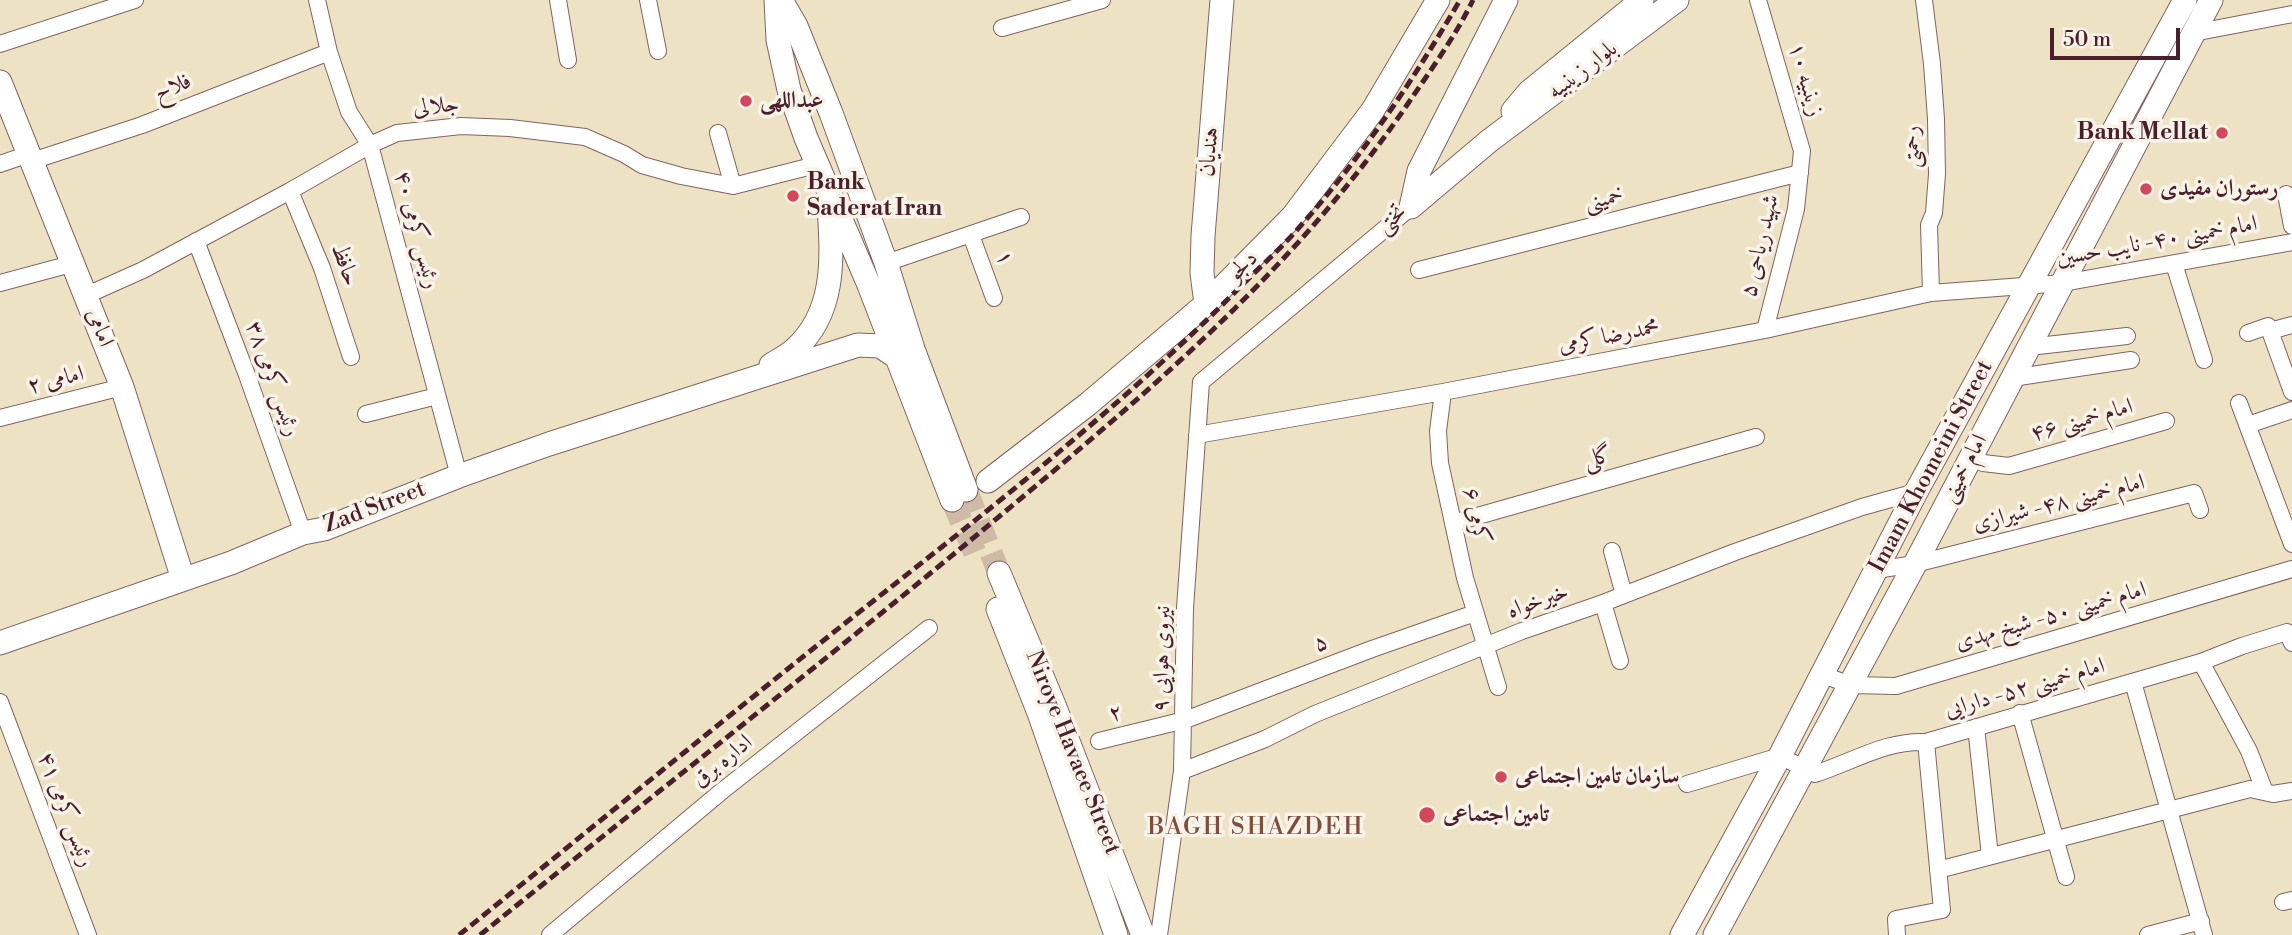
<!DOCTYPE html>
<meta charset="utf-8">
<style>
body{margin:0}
#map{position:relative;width:2292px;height:935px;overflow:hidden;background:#eee2c4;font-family:"Libre Bodoni",serif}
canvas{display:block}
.scale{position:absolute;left:2050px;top:28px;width:130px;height:32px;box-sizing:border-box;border:4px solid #4a1f2b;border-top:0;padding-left:9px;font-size:21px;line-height:24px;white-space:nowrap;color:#4a1f2b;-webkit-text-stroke:5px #f7f3e8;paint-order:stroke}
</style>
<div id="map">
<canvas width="2292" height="935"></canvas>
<div class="scale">50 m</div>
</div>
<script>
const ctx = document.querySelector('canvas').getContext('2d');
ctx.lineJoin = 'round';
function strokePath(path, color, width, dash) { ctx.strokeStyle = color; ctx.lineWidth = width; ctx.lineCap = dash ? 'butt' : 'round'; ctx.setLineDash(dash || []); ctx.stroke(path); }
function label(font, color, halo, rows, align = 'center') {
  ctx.font = font + ' "Libre Bodoni",Amiri,serif'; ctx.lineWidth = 7; ctx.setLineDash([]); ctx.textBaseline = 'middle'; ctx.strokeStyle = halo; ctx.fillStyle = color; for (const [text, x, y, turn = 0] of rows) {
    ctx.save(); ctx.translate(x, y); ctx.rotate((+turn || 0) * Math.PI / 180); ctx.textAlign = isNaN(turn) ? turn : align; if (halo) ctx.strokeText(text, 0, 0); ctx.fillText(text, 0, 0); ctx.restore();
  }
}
strokePath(new Path2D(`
 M 966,490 L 999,573
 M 952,500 L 976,555`), '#cdbba5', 23, [23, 11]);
const street = new Path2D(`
 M 317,0 L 329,52 L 349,112 L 370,145 L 459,476
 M 558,0 L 568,60
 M 648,0 L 658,51
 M 1758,0 L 1802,151 L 1796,209 L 1765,330
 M 1924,0 L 1932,64 L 1936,119 L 1937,174 L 1934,213 L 1929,225 L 1931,293
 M 1002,28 L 1102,0
 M 2193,33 L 2292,14
 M 0,44 L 135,0
 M 718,133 L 733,186
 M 32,161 L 142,125 L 329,52
 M 0,164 L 29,154
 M 290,191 L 322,268 L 351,357
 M 2286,194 L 2292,226
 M 971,235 L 994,298
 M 196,241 L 247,375 L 303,533
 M 886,263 L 1021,217
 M 2174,264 L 2204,360
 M 1419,270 L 1800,173
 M 0,283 L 71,264
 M 87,295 L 143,270 L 290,191 L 370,145 L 397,133 L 461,126 L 510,128 L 585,137 L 624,154 L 642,165 L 681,176 L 733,186 L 816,165
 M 2292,325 L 2270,331 L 2292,392
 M 2248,333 L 2268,326 L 2270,331
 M 2029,347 L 2127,336
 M 2012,378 L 2131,360
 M 1443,392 L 1438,431 L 1440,463 L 1465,578 L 1498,687
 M 2239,403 L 2292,544
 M 366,414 L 437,396
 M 0,418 L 122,387
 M 2248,425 L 2292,410
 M 1197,435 L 1443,392 L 1765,330 L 1931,293 L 2063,283 L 2292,242
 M 1971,457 L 1983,463 L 2009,466 L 2166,421
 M 1453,523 L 1756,437
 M 1612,551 L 1624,595
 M 1876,570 L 1915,564 L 2194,493 L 2200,510
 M 1603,603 L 1620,661
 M 2201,662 L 2249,751 L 2265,792
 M 1821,674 L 1850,685 L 1896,686 L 2292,569
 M 2133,682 L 2204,935
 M 0,702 L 88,935
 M 2020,713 L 2066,877
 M 1976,727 L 1990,856
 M 1099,741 L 1185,720 L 1372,649 L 1475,613
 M 1182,771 L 1265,739 L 1315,714 L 1522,631 L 1603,603 L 1735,552 L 1862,507 L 1916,492
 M 1687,784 L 1780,756 L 1815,774 C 1852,762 1886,740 1926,742 L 2201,662 L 2242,646 L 2287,632 L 2292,643
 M 1938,870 L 2250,789 L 2273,794 L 2292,791
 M 2283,902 L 2292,900
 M 550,935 L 722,791 L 929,628
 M 1159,935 L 1182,771 L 1185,608 L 1201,382 L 1411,207
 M 1897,935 L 1896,919 L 1942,910 L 1926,742
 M 2148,935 L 2201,921`);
const secondary = new Path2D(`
 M 776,0 L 778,40 L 789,90 L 806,138 L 869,285 L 952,500
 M 781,0 L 796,26 L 831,113 L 886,263 L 913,349 L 966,490
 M 0,82 L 122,387 L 183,579
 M 1513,111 L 1529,92 L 1642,0
 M 1411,207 L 1489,141 L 1677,0
 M 1411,207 L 1419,171 L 1506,0
 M 1206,304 L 1202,273 L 1203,236 L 1222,0
 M 771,365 C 779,360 787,356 794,350 C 837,312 832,256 829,205
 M 988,481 L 1088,404 L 1206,304 L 1293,216 L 1373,110 L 1438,0
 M 999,573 L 1054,705 L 1143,935
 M 998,609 L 1039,713 L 1116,935
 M 0,643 L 231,563 L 303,533 L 324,529 L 459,476 L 549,444 L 858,345 L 880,346 L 895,356
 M 1682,935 L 1780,756 L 1916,492 L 2185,0
 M 1715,935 L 1915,564 L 2211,0`);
strokePath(street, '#836361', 18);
strokePath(secondary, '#836361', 25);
strokePath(street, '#fff', 16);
strokePath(secondary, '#fff', 23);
strokePath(new Path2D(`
 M 459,935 C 592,828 724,719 858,613 C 990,509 1124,405 1242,285 C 1260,267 1279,250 1296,231 C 1359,161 1413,81 1460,0
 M 480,935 C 653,795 829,658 1001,515 C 1151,390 1296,268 1407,105 C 1430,71 1455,37 1473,0`), '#4a1f2b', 5, [10, 5]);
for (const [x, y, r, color] of [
 [746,101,7,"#d1495b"],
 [2222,133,7,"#d1495b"],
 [2146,189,7,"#d1495b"],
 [793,196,7,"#d1495b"],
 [1501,777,7,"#d1495b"],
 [1427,815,9,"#d1495b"]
]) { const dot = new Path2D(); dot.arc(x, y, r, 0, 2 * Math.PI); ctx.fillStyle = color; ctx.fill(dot); strokePath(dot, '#f7f3e8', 2.5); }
label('23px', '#4a1f2b', '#f7f3e8', [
 ["بلوار زینبیه",1583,71,-37],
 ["زینبیه ۱۰",1805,80,74],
 ["فلاح",173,88,-21],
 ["جلالی",436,107,-5],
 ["رحمتی",1913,147,-91],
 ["هندیان",1210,152,-85],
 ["خمینی",1604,200,-14],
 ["تختی",1392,220,-43],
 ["رئیس کرمی ۴۰",416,230,75],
 ["امام خمینی ۴۰- نایب حسین",2157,242,-10],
 ["۵ شهید ریاحی",1761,246,-77],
 ["۱",1004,258,70],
 ["حافظ",344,265,70],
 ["دلجو",1243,267,-45],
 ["امامی",99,328,69],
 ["محمدرضا کرمی",1609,337,-11],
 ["رئیس کرمی ۳۸",272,379,70],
 ["امامی ۲",56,381,-14],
 ["امام خمینی ۴۶",2082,421,-16],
 ["گلی",1598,459,-16],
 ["Imam Khomeini Street",1932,467,-62],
 ["امام خمینی",1965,469,-62],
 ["امام خمینی ۴۸- شیرازی",2059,504,-14],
 ["Zad Street",375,508,-21],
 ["کرمی ۶",1475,516,78],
 ["خیرخواه",1538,602,-20],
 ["امام خمینی ۵۰- شیخ مهدی",2051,617,-16],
 ["۵",1321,644,-21],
 ["نیروی هوایی ۹",1163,659,-89],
 ["امام خمینی ۵۲- دارایی",2025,689,-16],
 ["۲",1116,714,-14],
 ["Niroye Havaee Street",1072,753,68],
 ["اداره برق",723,762,-39],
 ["رئیس کرمی ۴۱",65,810,69]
]);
label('bold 23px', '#4a1f2b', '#f7f3e8', [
 ["عبداللهی",760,101],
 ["Bank Mellat",2208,133,"right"],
 ["Bank",807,183],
 ["Saderat Iran",807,209],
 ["رستوران مفیدی",2160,189],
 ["سازمان تامین اجتماعی",1515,777],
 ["تامین اجتماعی",1443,815]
], 'left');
ctx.letterSpacing = '2px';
label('24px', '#7e4d3e', '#f7f3e8', [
 ["BAGH SHAZDEH",1256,828]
]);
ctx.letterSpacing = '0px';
</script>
